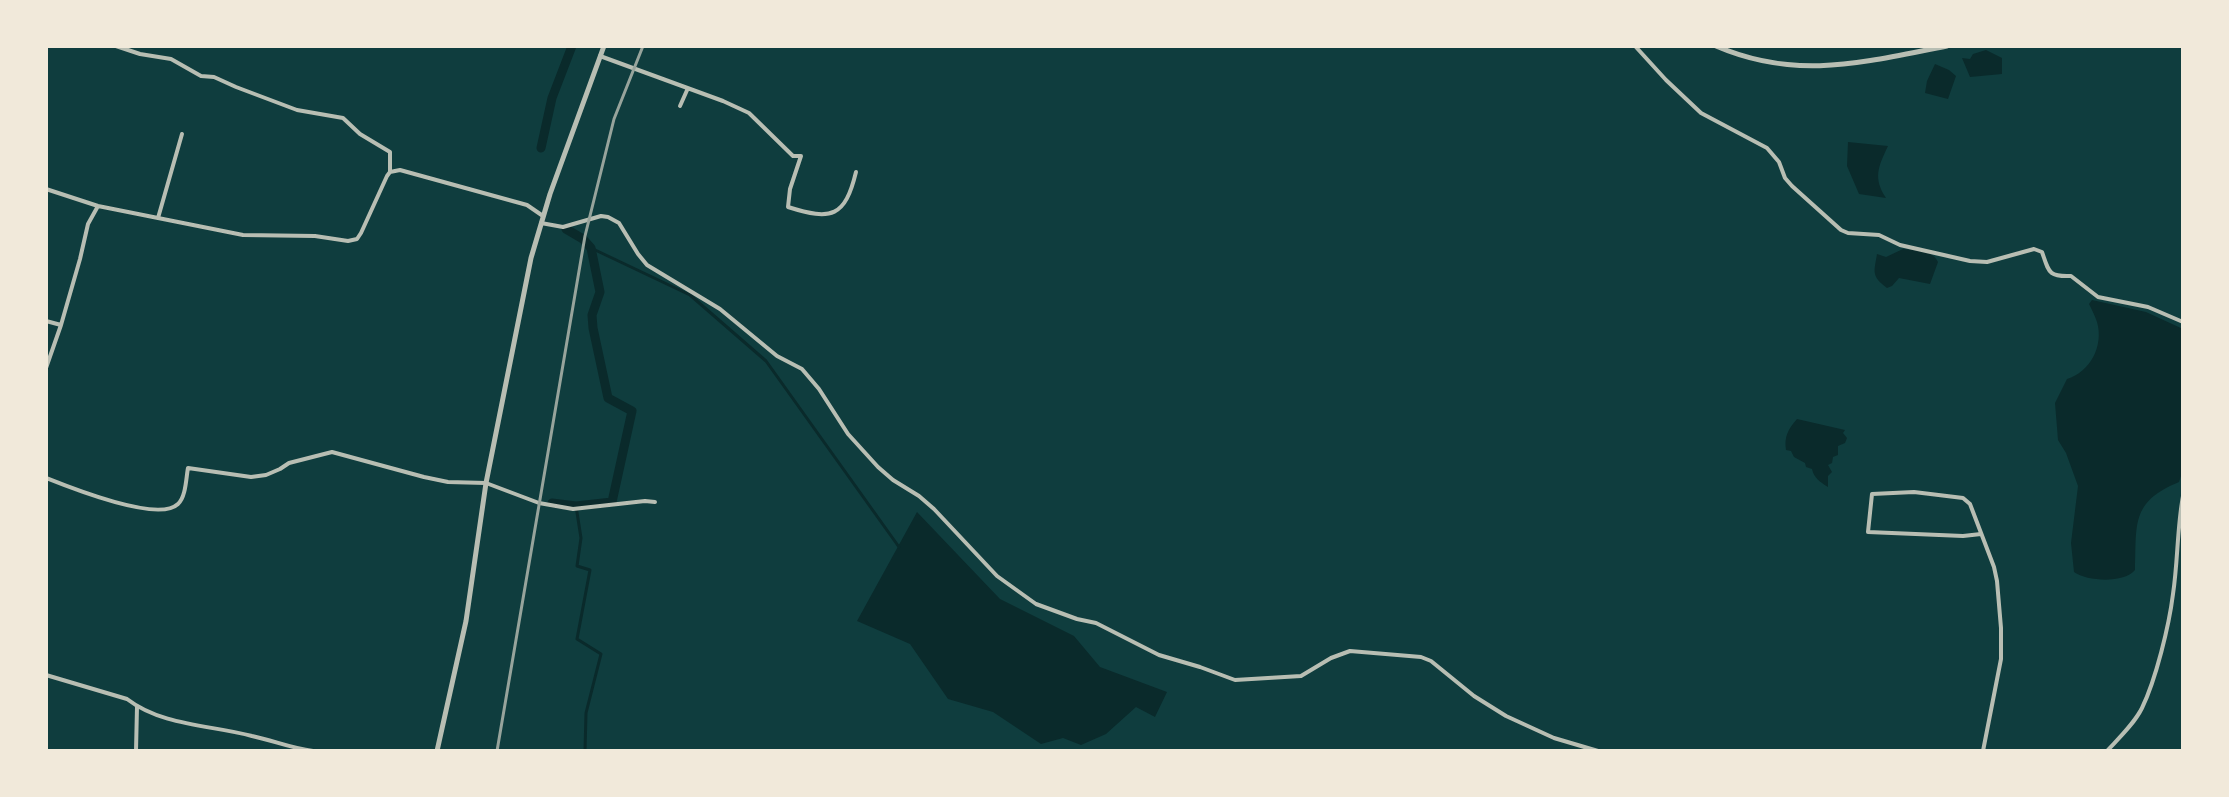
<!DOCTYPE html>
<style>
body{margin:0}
#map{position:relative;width:2229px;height:797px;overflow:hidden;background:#0f3d3e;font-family:Arial,sans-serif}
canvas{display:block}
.frame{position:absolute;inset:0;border:48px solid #f1e9da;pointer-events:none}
</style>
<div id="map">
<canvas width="2229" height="797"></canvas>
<div class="frame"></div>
</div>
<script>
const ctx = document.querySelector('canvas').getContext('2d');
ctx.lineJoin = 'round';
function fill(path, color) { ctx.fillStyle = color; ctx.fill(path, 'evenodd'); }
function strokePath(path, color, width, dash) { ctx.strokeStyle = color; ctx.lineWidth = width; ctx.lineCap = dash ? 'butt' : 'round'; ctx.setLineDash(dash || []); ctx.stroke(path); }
fill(new Path2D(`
 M 1986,50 L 2002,58 L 2002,74 L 1970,77 L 1962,58 L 1970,59 L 1973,54 Z
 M 1935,64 L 1949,70 L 1956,76 L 1948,99 L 1925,93 L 1927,81 Z
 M 1848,142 L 1888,146 C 1878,167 1873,178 1886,198 L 1859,194 L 1847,166 Z
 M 1903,249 C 1916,251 1932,249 1938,262 L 1930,284 L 1899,278 L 1892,286 L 1887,288 C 1871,276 1874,272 1877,254 L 1886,257 Z
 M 2092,300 L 2146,312 L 2183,329 L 2183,470 L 2179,482 C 2130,502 2137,525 2135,570 C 2125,583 2088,582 2074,572 L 2071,543 L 2078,486 L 2066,453 L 2058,440 L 2055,403 L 2067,379 C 2090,372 2104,346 2097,322 C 2095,316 2092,310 2089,304 Z
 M 1797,419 L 1845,430 L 1843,433 L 1847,438 L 1845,443 L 1838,446 L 1838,455 L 1833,457 L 1832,463 L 1828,465 L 1832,472 L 1828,476 L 1828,487 C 1820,482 1814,478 1812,469 L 1806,467 L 1805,463 L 1794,457 L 1791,451 L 1786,450 C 1784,437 1788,429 1797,419 Z
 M 917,512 L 1000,599 L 1074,636 L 1100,667 L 1167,692 L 1155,717 L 1136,707 L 1106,734 L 1081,745 L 1063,738 L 1041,744 L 993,712 L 948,699 L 910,644 L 857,621 Z`), '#0a2a2b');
strokePath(new Path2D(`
 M 591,248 L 690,295 L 766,361 L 899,547
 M 576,506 L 581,538 L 577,566 L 590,570 L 577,639 L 601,654 L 586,713 L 585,751`), '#0a2a2b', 3);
strokePath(new Path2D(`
 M 541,148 L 552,98 L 572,46
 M 552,503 L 576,506 L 612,502 L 632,411 L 608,398 L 593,328 L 592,315 L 600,292 L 591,248 L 583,239 L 566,229`), '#0a2a2b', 9);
strokePath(new Path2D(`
 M 116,46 L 140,54 L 171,59 L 201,76 L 214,77 L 236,87 L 297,110 L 343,118 L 360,134 L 390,152 L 390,172
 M 1635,46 L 1666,80 L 1701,113 L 1767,148 L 1779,162 L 1785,178 L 1792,186 L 1841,230 L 1848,233 L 1879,235 L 1900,245 L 1970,261 L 1987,262 L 2034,249 L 2042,252 C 2049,272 2048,277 2071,276 L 2098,297 L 2148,307 L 2183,322
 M 600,56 L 723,101 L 749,113 L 793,156 L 801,156 L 790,189 L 788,207 C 832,221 845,217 856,172
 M 680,106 L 688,88
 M 46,189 L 98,206 L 243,235 L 315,236 L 348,241 L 357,239 L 361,233 L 387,176 L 390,172 L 400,170 L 527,205 L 543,216
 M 158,218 L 182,134
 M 541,223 L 563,227 L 601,216 L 608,217 L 619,223 L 638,254 L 647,265 L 720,309 L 777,356 L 802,369 L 819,389 L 848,434 L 878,467 L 893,480 L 919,496 L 934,509 L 997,576 L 1036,604 L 1077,619 L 1096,623 L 1159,655 L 1200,667 L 1235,680 L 1301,676 L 1331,658 L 1350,651 L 1421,657 L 1431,661 L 1474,696 L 1506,716 L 1554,738 L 1598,751
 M 46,321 L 61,325
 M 46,368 L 61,325 L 80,259 L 88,224 L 98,206
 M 46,478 C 71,488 158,523 178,504 C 186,497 186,478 188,468 L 251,477 L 266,475 L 280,469 L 289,463 L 332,452 L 424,477 L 448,482 L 486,483 L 539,503 L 573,509 L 645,501 L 655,502
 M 1981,534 L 1963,536 L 1868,532 L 1872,494 L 1914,492 L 1963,498 L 1970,504 L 1994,567 L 1997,581 L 2001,628 L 2001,659 L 1983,751
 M 46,675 L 127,699 C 162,726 211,725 252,736 C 275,741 290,748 313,751
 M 136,751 L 137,707
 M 2107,751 C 2119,738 2134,724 2142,708 C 2156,679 2169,626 2173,594 C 2178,561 2177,528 2183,496`), '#b8beb3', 4);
strokePath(new Path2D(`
 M 1716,46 C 1797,81 1864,62 1947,46
 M 437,751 L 466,621 L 486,483 L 531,258 L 550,194 L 604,46`), '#b8beb3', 5);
strokePath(new Path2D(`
 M 497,751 L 585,236 L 614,119 L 643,46`), '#97a49c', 3);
</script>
